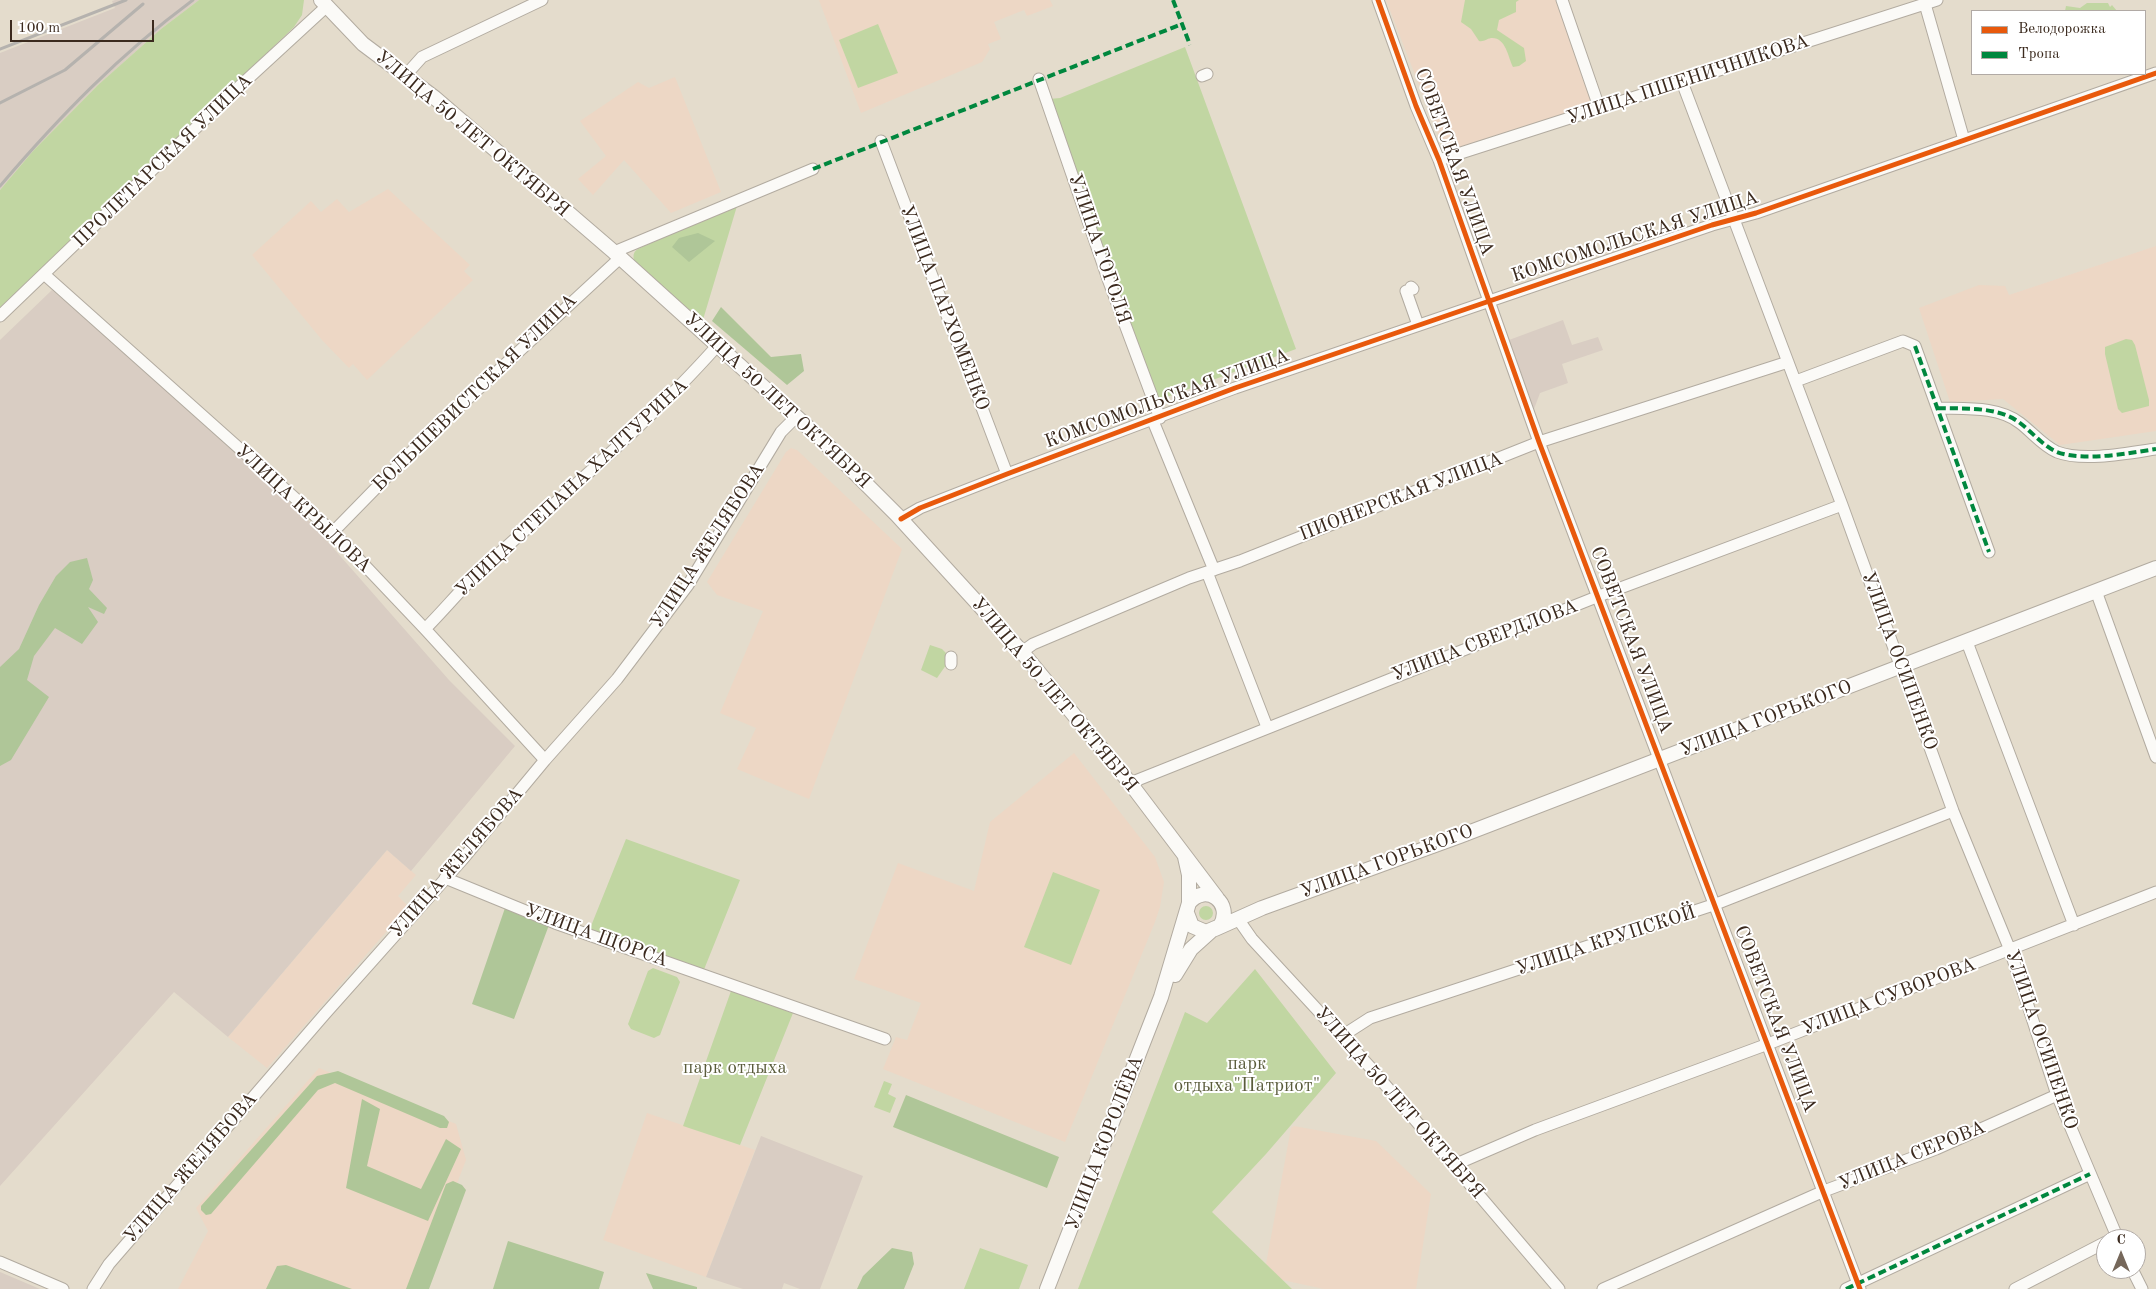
<!DOCTYPE html>
<meta charset="utf-8">
<style>
body{margin:0}
#map{position:relative;width:2156px;height:1289px;overflow:hidden;background:#e4dccc;font-family:"Old Standard TT",serif}
canvas{display:block}
.legend{position:absolute;left:1971px;top:10px;width:175px;height:65px;box-sizing:border-box;background:#fff;border:1px solid #b1aaa5;margin:0;padding:6px 9px;list-style:none;font-size:15px;color:#3b2a1e}
.legend li{display:flex;align-items:center;gap:10px;height:25px}
.legend b{width:25px;border:1px solid #b1aaa5}
.north{position:absolute;left:2096px;top:1229px;width:50px;height:50px;box-sizing:border-box;background:#fff;border:1px solid #b1aaa5;border-radius:50%;rotate:0deg;font-size:14px;font-weight:700;line-height:20px;text-align:center;color:#3b2a1e}
.north::after{content:'';display:block;margin:auto;width:18px;height:22px;background:#76685b;clip-path:polygon(50% 0,100% 100%,50% 72%,0 100%)}
.scale{position:absolute;left:10px;top:20px;width:144px;height:22px;box-sizing:border-box;border:2px solid #3b2a1e;border-top:0;padding-left:6px;font-size:15px;line-height:18px;white-space:nowrap;color:#3b2a1e;-webkit-text-stroke:4px #fff;paint-order:stroke}
</style>
<div id="map">
<canvas width="2156" height="1289"></canvas>
<ul class="legend">
<li><b style="height:6px;background:#e8590c"></b>Велодорожка</li>
<li><b style="height:6px;background:#00873e"></b>Тропа</li>
</ul>
<div class="north">С</div>
<div class="scale">100 m</div>
</div>
<script>
const ctx = document.querySelector('canvas').getContext('2d');
ctx.lineJoin = 'round';
function fill(path, color) { ctx.fillStyle = color; ctx.fill(path, 'evenodd'); }
function strokePath(path, color, width, dash) { ctx.strokeStyle = color; ctx.lineWidth = width; ctx.lineCap = dash ? 'butt' : 'round'; ctx.setLineDash(dash || []); ctx.stroke(path); }
function label(font, color, halo, rows, align = 'center') {
  ctx.font = font + ' "Old Standard TT",serif'; ctx.lineWidth = 4; ctx.setLineDash([]); ctx.textBaseline = 'middle'; ctx.strokeStyle = halo; ctx.fillStyle = color; for (const [text, x, y, turn = 0] of rows) {
    ctx.save(); ctx.translate(x, y); ctx.rotate((+turn || 0) * Math.PI / 180); ctx.textAlign = isNaN(turn) ? turn : align; if (halo) ctx.strokeText(text, 0, 0); ctx.fillText(text, 0, 0); ctx.restore();
  }
}
fill(new Path2D(`
 M 819,0 L 1050,0 L 1053,6 L 1027,16 L 1024,10 L 994,22 L 1001,39 L 988,44 L 990,49 L 982,62 L 861,113 Z
 M 1386,0 L 1556,0 L 1589,90 L 1591,97 L 1588,107 L 1449,152 L 1445,152 Z
 M 675,77 L 721,192 L 671,213 L 624,160 L 593,195 L 578,179 L 606,156 L 580,121 L 638,82 L 649,88 Z
 M 388,189 L 470,265 L 464,271 L 473,280 L 367,380 L 353,364 L 349,368 L 322,340 L 252,255 L 311,201 L 321,212 L 337,199 L 349,212 Z
 M 2156,246 L 2156,431 L 2060,445 L 2003,399 L 1950,402 L 1919,308 L 1979,285 L 2005,286 L 2009,295 Z
 M 791,448 L 797,450 L 902,549 L 809,799 L 737,769 L 756,728 L 720,713 L 763,611 L 717,595 L 707,582 L 786,452 Z
 M 1074,753 L 1155,857 L 1164,882 L 1160,907 L 1155,922 L 1065,1142 L 883,1069 L 896,1037 L 907,1040 L 921,1003 L 854,979 L 898,863 L 974,891 L 990,822 Z
 M 387,850 L 416,875 L 398,896 L 406,904 L 407,908 L 267,1068 L 228,1037 Z
 M 319,1068 L 456,1124 L 466,1160 L 416,1289 L 178,1289 L 208,1231 L 196,1208 Z
 M 647,1113 L 755,1150 L 706,1277 L 603,1240 Z
 M 1294,1126 L 1376,1141 L 1431,1194 L 1416,1289 L 1324,1289 L 1282,1280 L 1266,1264 L 1291,1128 Z`), '#edd7c5');
fill(new Path2D(`
 M 115,0 L 199,0 L 161,29 L 98,85 L 33,151 L 0,190 L 0,53 L 115,8 L 112,1 Z
 M 52,290 L 227,442 L 313,525 L 449,680 L 515,746 L 411,871 L 387,850 L 228,1037 L 174,992 L 0,1186 L 0,340 Z
 M 1563,320 L 1572,345 L 1598,337 L 1603,350 L 1562,364 L 1568,383 L 1540,393 L 1534,409 L 1509,340 Z
 M 761,1136 L 863,1176 L 820,1289 L 800,1289 L 784,1283 L 782,1289 L 743,1289 L 706,1277 Z
 M 0,1272 L 40,1289 L 0,1289 Z`), '#d9cdc3');
fill(new Path2D(`
 M 199,0 L 304,0 L 302,15 L 294,27 L 0,308 L 0,190 L 33,151 L 98,85 L 161,29 Z
 M 1465,0 L 1519,0 L 1516,2 L 1516,12 L 1499,20 L 1497,30 L 1524,48 L 1526,61 L 1519,66 L 1513,67 C 1508,57 1506,37 1491,38 C 1486,39 1484,42 1479,41 L 1471,29 L 1461,22 Z
 M 2087,3 L 2108,3 L 2110,7 L 2112,5 L 2117,11 L 2065,11 L 2066,6 L 2080,8 Z
 M 878,24 L 898,73 L 858,88 L 839,40 Z
 M 1185,47 L 1296,349 L 1159,400 L 1049,99 L 1060,98 Z
 M 737,206 L 702,323 L 634,261 C 632,251 636,250 644,246 Z
 M 2126,339 L 2132,340 L 2135,345 L 2149,400 L 2149,406 L 2122,413 L 2118,409 L 2105,354 L 2105,347 Z
 M 930,645 L 942,649 L 951,658 L 937,678 L 921,670 Z
 M 626,839 L 740,880 L 703,972 L 589,931 Z
 M 1053,872 L 1100,890 L 1071,965 L 1024,947 Z
 M1199 913a7 7 0 1 1 14 0a7 7 0 1 1-14 0Z
 M 653,968 L 677,977 L 680,982 L 660,1035 L 654,1038 L 631,1029 L 628,1024 L 648,971 Z
 M 1255,969 L 1336,1073 L 1266,1154 L 1212,1212 L 1292,1289 L 1078,1289 L 1185,1012 L 1207,1023 Z
 M 731,991 L 793,1013 L 740,1145 L 683,1126 Z
 M 884,1081 L 892,1084 L 888,1094 L 896,1098 L 890,1113 L 874,1107 Z
 M 980,1248 L 1028,1265 L 1019,1289 L 964,1289 Z`), '#c1d6a2');
fill(new Path2D(`
 M 698,233 L 715,241 L 689,262 L 672,247 L 679,238 Z
 M 721,307 L 771,357 L 801,354 L 804,371 L 787,385 L 712,321 Z
 M 87,558 L 93,580 L 89,589 L 107,608 L 104,614 L 88,607 L 98,622 L 82,644 L 55,628 L 34,656 L 27,680 L 49,697 L 11,760 L 0,766 L 0,667 L 19,649 L 39,605 L 56,576 L 70,562 Z
 M 505,908 L 549,925 L 514,1019 L 472,1004 Z
 M 338,1071 L 444,1116 L 449,1122 L 447,1128 L 440,1128 L 335,1083 L 318,1090 L 211,1214 L 206,1215 L 201,1210 L 201,1206 L 317,1076 Z
 M 906,1095 L 1059,1157 L 1047,1188 L 893,1127 Z
 M 362,1099 L 380,1109 L 367,1166 L 421,1189 L 446,1139 L 461,1149 L 428,1221 L 346,1188 Z
 M 453,1181 L 462,1185 L 466,1190 L 429,1289 L 406,1289 L 446,1184 Z
 M 508,1241 L 604,1272 L 599,1289 L 493,1289 Z
 M 892,1248 L 912,1252 L 914,1264 L 904,1289 L 857,1289 L 863,1276 Z
 M 286,1265 L 352,1289 L 266,1289 L 277,1266 Z
 M 646,1273 L 697,1287 L 697,1289 L 653,1289 Z`), '#afc698');
const minor = new Path2D(`
 M 1378,0 L 1416,106 L 1439,160 L 1539,442 L 1860,1289
 M 1562,0 L 1599,107
 M 1925,4 L 1964,140
 M 405,76 L 422,57 L 542,0
 M 1202,76 L 1207,74
 M 1039,79 L 1108,279 L 1160,418
 M 1682,82 L 1842,505 L 1953,811 L 2010,950 L 2057,1095 L 2118,1239
 M 881,141 L 1007,474
 M 1439,160 L 1937,0
 M 614,252 L 813,169
 M 45,275 L 333,532 L 425,629 L 545,760
 M 1411,287 L 1413,289 L 1406,291 L 1418,325
 M 0,316 L 228,97 L 327,6
 M 1796,381 L 1903,341 L 1915,346 L 1989,552
 M 1938,408 C 1965,409 1998,406 2020,423 C 2032,432 2043,446 2057,452 C 2083,462 2129,453 2156,449
 M 1153,421 L 1214,570
 M 901,519 L 920,508 L 1007,474 L 1235,388 L 1712,225 L 1756,213 L 2156,73
 M 333,532 L 422,441 L 620,258
 M 1207,572 L 1267,727
 M 2096,591 L 2156,757
 M 425,629 C 444,610 461,589 480,571 C 560,497 645,427 717,346
 M 1967,642 L 2074,925
 M 1022,652 L 1033,644 L 1189,578 L 1240,561 L 1539,442 L 1788,362
 M 951,664 L 951,657
 M 1130,783 L 1599,596 L 1842,505
 M 445,878 L 555,923 L 885,1039
 M 1238,919 L 1252,939 L 1370,1067 L 1559,1289
 M 1342,1036 L 1370,1018 L 1716,904 L 1953,811
 M 1454,1165 L 1535,1130 L 1768,1044 L 2156,892
 M 0,1262 L 63,1289
 M 2132,1269 L 2142,1289
 M 93,1289 L 109,1264 L 324,1015 L 462,860 L 545,760 L 617,679 L 688,585 L 781,432 L 796,417
 M 1603,1289 L 1824,1191 L 1936,1149 L 2057,1095
 M 1846,1289 L 2090,1174
 M 2015,1289 L 2106,1242`);
const major = new Path2D(`
 M 321,0 L 363,44 L 435,98 L 614,252 L 821,439 L 897,515 L 1022,652 L 1130,783 L 1217,898
 M 1185,857 L 1189,875 L 1189,903
 M 1215,929 L 1262,908 L 1460,836 L 2156,568
 M 1175,975 L 1191,949 L 1211,931
 M 1047,1289 L 1161,997 L 1189,903 C 1206,882 1234,903 1220,926 L 1206,932 L 1192,926 L 1187,913`);
strokePath(minor, '#b2aba0', 13);
strokePath(major, '#b2aba0', 16);
strokePath(minor, '#fbfaf7', 11);
strokePath(major, '#fbfaf7', 14);
strokePath(new Path2D(`
 M 0,49 L 126,0
 M 0,103 L 65,70 L 143,4
 M 0,186 C 59,117 120,54 193,0`), '#b5b2ae', 3);
strokePath(new Path2D(`
 M 1173,0 L 1190,45
 M 813,169 L 1182,24
 M 1915,346 L 1989,552
 M 1938,408 C 1965,409 1998,406 2020,423 C 2032,432 2043,446 2057,452 C 2083,462 2129,453 2156,449
 M 1846,1289 L 2090,1174`), '#00873e', 4, [8, 4]);
strokePath(new Path2D(`
 M 1378,0 L 1416,106 L 1439,160 L 1539,442 L 1860,1289
 M 901,519 L 920,508 L 1007,474 L 1235,388 L 1712,225 L 1756,213 L 2156,73`), '#e8590c', 5);
label('19px', '#3b2a1e', '#fff', [
 ["УЛИЦА ПШЕНИЧНИКОВА",1688,80,-18],
 ["УЛИЦА 50 ЛЕТ ОКТЯБРЯ",472,134,40],
 ["ПРОЛЕТАРСКАЯ УЛИЦА",163,161,-44],
 ["СОВЕТСКАЯ УЛИЦА",1454,162,70],
 ["КОМСОМОЛЬСКАЯ УЛИЦА",1635,237,-18],
 ["УЛИЦА ГОГОЛЯ",1099,249,71],
 ["УЛИЦА ПАРХОМЕНКО",944,308,69],
 ["БОЛЬШЕВИСТСКАЯ УЛИЦА",475,393,-44],
 ["КОМСОМОЛЬСКАЯ УЛИЦА",1167,399,-20],
 ["УЛИЦА 50 ЛЕТ ОКТЯБРЯ",777,401,43],
 ["УЛИЦА СТЕПАНА ХАЛТУРИНА",572,488,-43],
 ["ПИОНЕРСКАЯ УЛИЦА",1401,497,-21],
 ["УЛИЦА КРЫЛОВА",303,509,43],
 ["УЛИЦА ЖЕЛЯБОВА",708,546,-57],
 ["СОВЕТСКАЯ УЛИЦА",1631,640,69],
 ["УЛИЦА СВЕРДЛОВА",1485,641,-21],
 ["УЛИЦА ОСИПЕНКО",1899,661,70],
 ["УЛИЦА 50 ЛЕТ ОКТЯБРЯ",1054,695,50],
 ["УЛИЦА ГОРЬКОГО",1766,719,-21],
 ["УЛИЦА ГОРЬКОГО",1387,862,-20],
 ["УЛИЦА ЖЕЛЯБОВА",457,863,-49],
 ["УЛИЦА ЩОРСА",596,936,20],
 ["УЛИЦА КРУПСКОЙ",1606,941,-18],
 ["УЛИЦА СУВОРОВА",1889,997,-21],
 ["СОВЕТСКАЯ УЛИЦА",1775,1019,69],
 ["УЛИЦА ОСИПЕНКО",2041,1040,71],
 ["УЛИЦА 50 ЛЕТ ОКТЯБРЯ",1399,1103,49],
 ["УЛИЦА КОРОЛЁВА",1105,1143,-69],
 ["УЛИЦА СЕРОВА",1912,1156,-22],
 ["УЛИЦА ЖЕЛЯБОВА",191,1168,-49]
]);
label('19px', '#5a5c3b', '#fff', [
 ["парк",1247,1064],
 ["отдыха\"Патриот\"",1247,1086],
 ["парк отдыха",735,1068]
]);
</script>
